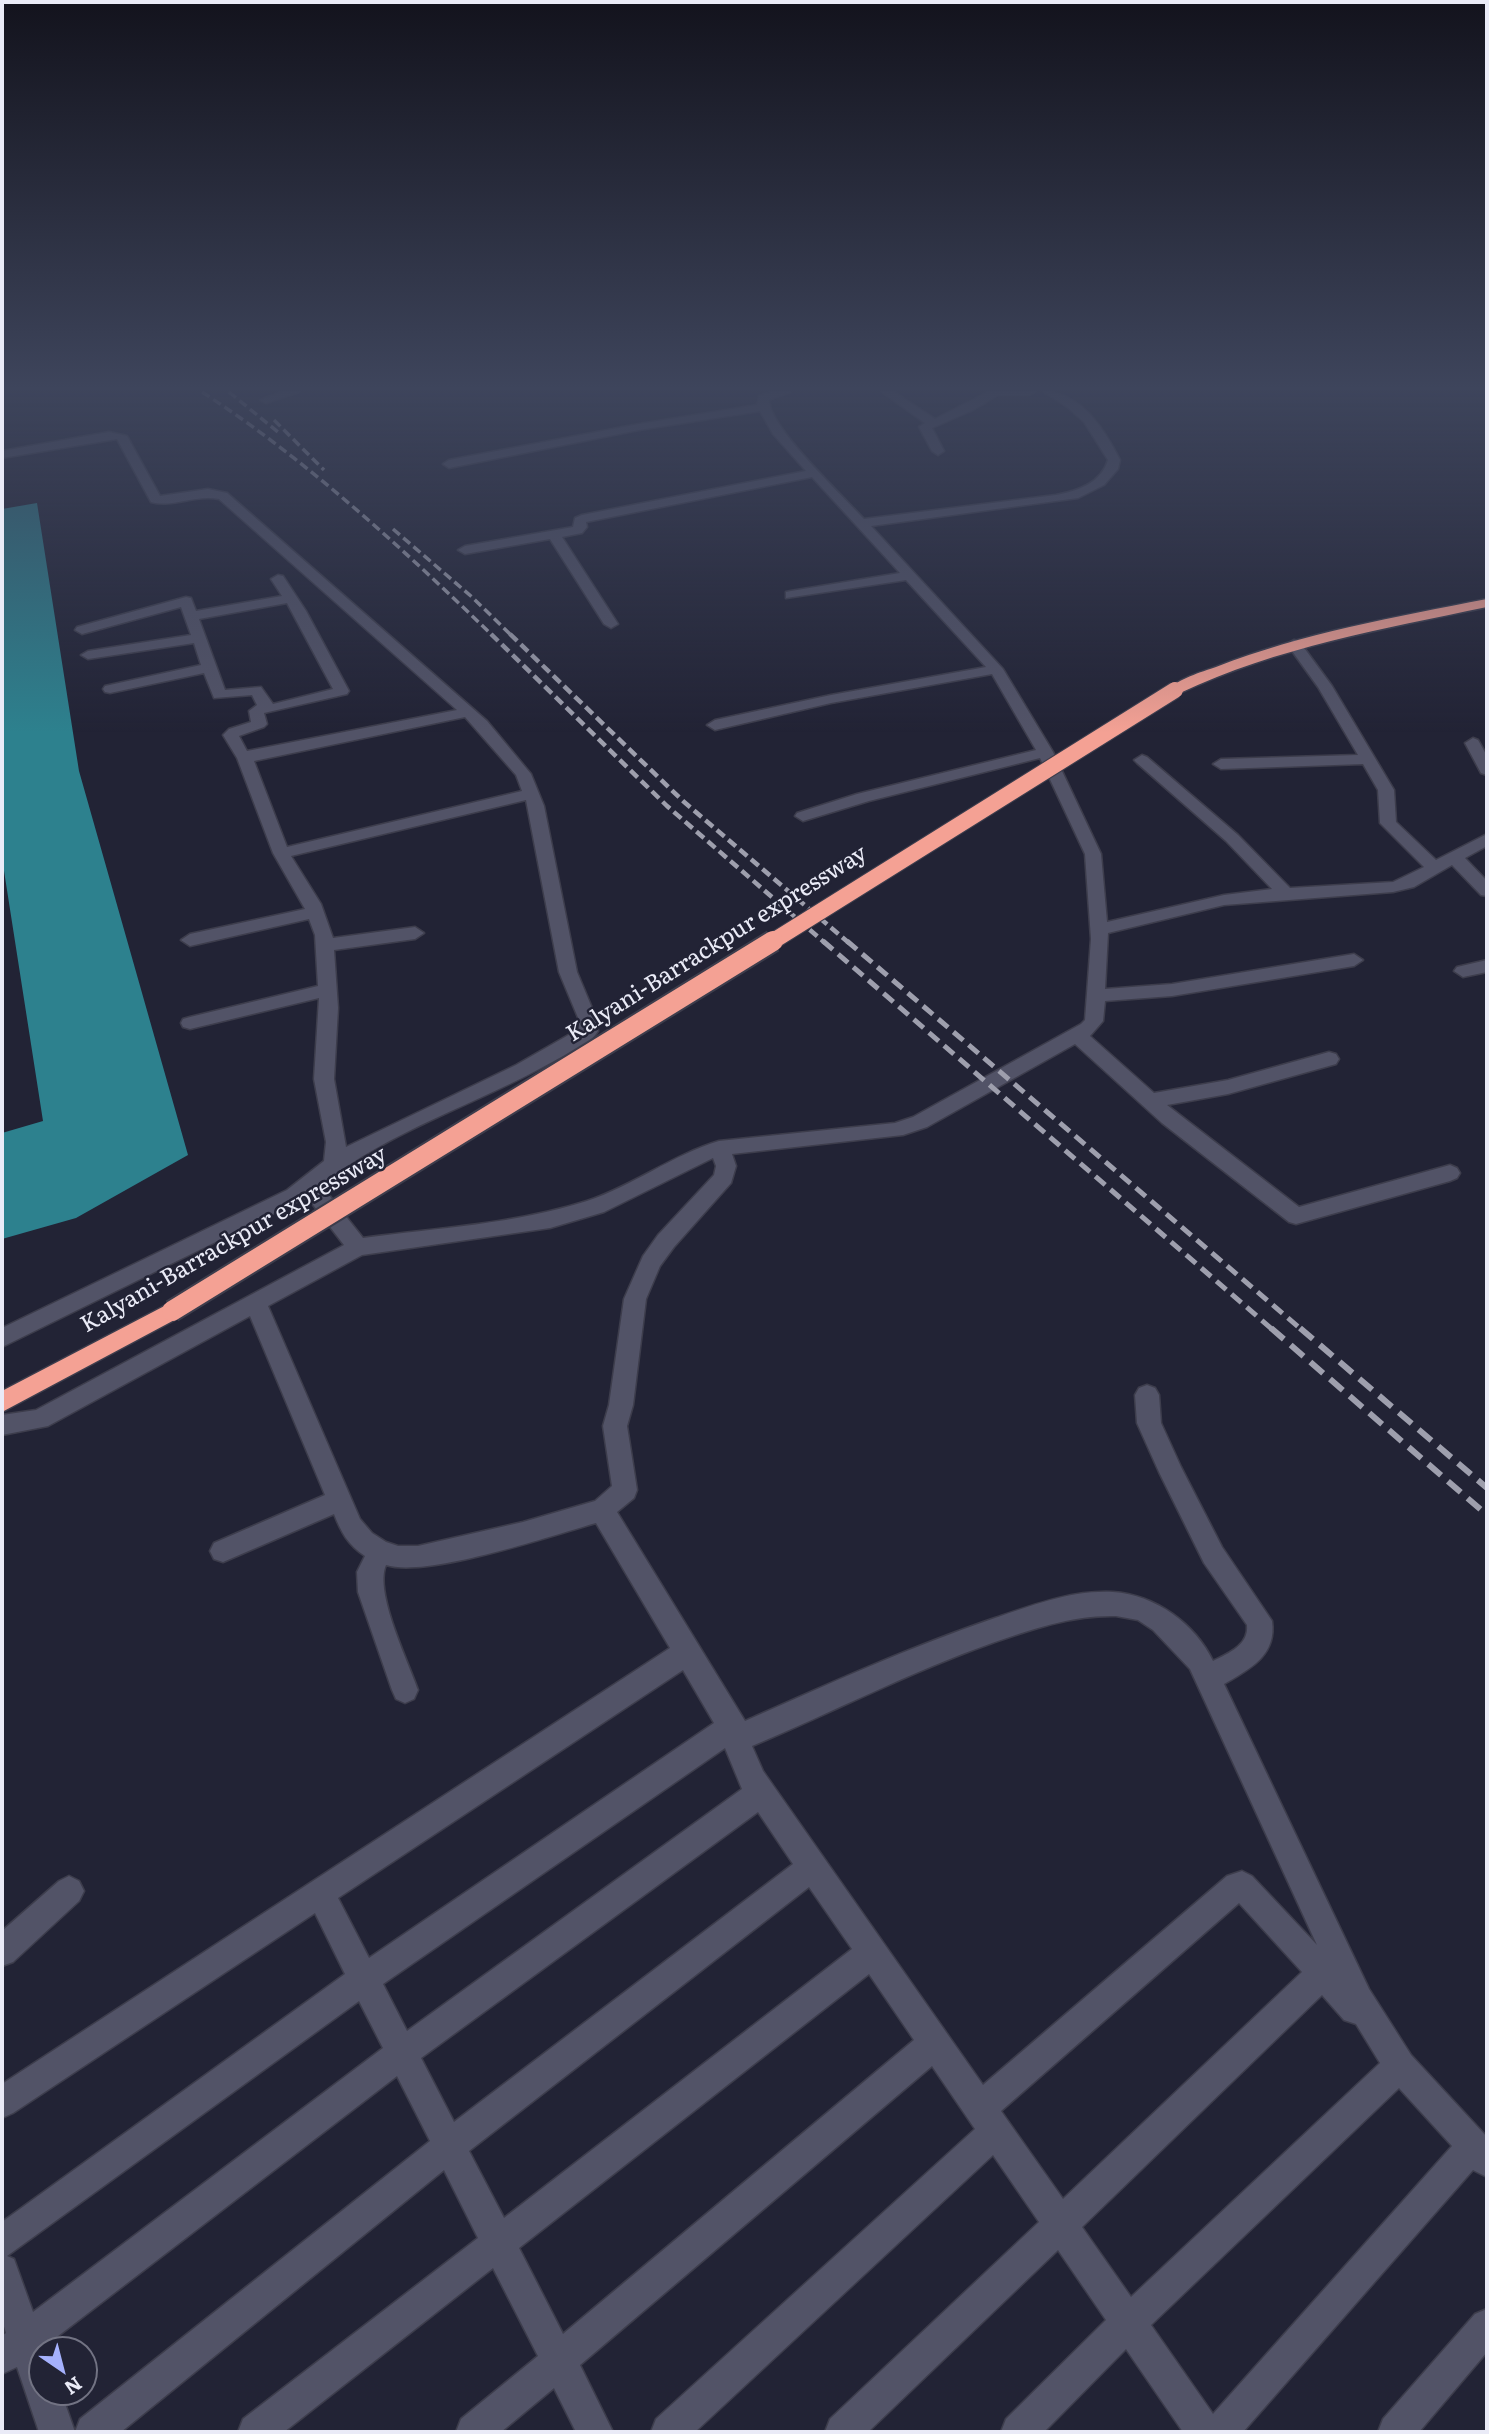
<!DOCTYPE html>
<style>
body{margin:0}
#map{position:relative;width:1489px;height:2434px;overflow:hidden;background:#222335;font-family:Literata,serif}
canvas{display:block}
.frame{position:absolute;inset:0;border:4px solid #eaebf7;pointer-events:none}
.north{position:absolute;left:28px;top:2336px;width:70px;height:70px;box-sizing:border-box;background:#222335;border:2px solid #727383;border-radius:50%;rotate:145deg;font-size:19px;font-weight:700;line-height:28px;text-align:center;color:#eaebf7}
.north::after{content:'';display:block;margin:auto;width:24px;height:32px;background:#a5b1fc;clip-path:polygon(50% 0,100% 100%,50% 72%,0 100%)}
</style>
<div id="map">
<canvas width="1489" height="2434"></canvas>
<div class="frame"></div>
<div class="north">N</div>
</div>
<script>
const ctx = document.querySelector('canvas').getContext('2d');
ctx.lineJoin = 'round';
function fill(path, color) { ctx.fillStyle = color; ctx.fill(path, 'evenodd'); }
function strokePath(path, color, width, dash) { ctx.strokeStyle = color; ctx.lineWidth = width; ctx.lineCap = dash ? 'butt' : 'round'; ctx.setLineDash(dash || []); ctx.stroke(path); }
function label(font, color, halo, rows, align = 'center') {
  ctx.font = font + ' Literata,serif'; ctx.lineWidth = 5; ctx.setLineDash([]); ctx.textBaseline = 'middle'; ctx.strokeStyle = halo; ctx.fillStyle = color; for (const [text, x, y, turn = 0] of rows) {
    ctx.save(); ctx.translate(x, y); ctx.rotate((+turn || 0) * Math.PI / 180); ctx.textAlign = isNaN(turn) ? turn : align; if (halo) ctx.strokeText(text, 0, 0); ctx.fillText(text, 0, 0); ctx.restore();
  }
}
fill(new Path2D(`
 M 37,503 L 79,771 L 188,1155 L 76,1218 L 2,1239 L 2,1133 L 43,1121 L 2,858 L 2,509 Z`), '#2d818e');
const minor = new Path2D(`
 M 282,392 L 299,392 L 266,403 L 260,400 Z
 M 772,392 L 790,392 L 769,400 C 769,427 843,496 864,519 L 1056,495 C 1078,491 1101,483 1108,460 L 1084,422 L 1066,406 L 1044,392 C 1081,392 1105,430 1120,460 L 1118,469 L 1104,485 L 1078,498 L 871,526 L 1003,669 L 1053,752 L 1101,854 L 1107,922 L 1224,895 L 1272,889 L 1226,841 L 1137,763 L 1134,760 L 1142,755 L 1147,757 L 1238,835 L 1290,888 L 1393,882 L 1424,867 L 1380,823 L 1378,790 L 1363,764 L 1221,769 L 1213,764 L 1221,759 L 1358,755 L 1318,687 L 1287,644 L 1294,640 L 1299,641 L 1332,686 L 1394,790 L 1396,822 L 1436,860 L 1487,834 L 1487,846 L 1465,858 L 1487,881 L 1487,896 L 1481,895 L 1452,865 L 1414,887 L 1393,892 L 1224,905 L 1108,933 L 1105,989 L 1172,984 L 1354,954 L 1363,960 L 1354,966 L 1172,996 L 1105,1001 L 1103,1021 L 1090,1036 L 1154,1093 L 1228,1080 L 1329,1052 L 1336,1054 L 1339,1059 L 1336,1064 L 1228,1094 L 1167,1105 L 1299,1207 L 1450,1165 L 1457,1168 L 1460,1173 L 1457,1178 L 1450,1181 L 1296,1224 L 1289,1222 L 1162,1123 L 1075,1044 L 927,1127 L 903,1135 L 732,1154 L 736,1166 L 731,1183 L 674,1247 L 660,1266 L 646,1299 L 633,1405 L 627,1426 L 637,1490 L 634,1498 L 617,1512 L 745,1721 C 828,1684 910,1647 995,1618 C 1033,1605 1072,1590 1113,1592 C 1156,1595 1195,1624 1213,1661 C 1229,1653 1249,1645 1247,1625 L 1204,1563 L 1159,1472 L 1137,1423 L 1135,1395 L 1139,1388 L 1147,1385 L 1155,1388 L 1159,1395 L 1161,1423 L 1181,1467 L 1222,1547 L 1272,1621 C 1277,1655 1250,1669 1224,1684 L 1369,1989 L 1411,2055 L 1487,2137 L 1487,2177 L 1473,2170 L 1243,2432 L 1183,2432 L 1126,2349 L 1044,2432 L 1001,2432 L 1006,2419 L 1106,2320 L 1058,2250 L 868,2432 L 825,2432 L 830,2419 L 1039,2222 L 993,2155 L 695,2432 L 651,2432 L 656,2419 L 975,2129 L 932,2066 L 580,2365 L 613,2432 L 576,2432 L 554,2388 L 501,2432 L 456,2432 L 461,2419 L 538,2356 L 493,2268 L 284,2432 L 238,2432 L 243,2419 L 478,2238 L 444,2170 L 121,2432 L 75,2432 L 80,2419 L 430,2141 L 397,2076 L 45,2346 L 46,2350 L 42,2350 L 42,2392 L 61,2392 L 75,2432 L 39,2432 L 17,2367 L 2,2374 L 2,2336 L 6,2333 L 2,2320 L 2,2222 L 345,1974 L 315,1913 L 13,2113 L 2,2118 L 2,2084 L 670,1648 L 596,1523 C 550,1536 427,1578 386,1565 C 374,1592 408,1661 418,1690 L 414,1699 L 405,1703 L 396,1699 L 392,1690 L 358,1592 L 357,1572 L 365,1556 C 348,1545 341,1532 334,1514 L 223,1562 L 214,1559 L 210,1551 L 214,1543 L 325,1495 L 250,1316 L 48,1426 L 2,1435 L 2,1415 L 36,1410 L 344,1245 L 307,1197 L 2,1347 L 2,1328 L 287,1190 L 324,1161 L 326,1142 L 314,1079 L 319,998 L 190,1029 L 183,1027 L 181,1023 L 183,1019 L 190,1017 L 318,986 L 315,935 L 309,919 L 190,946 L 181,940 L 190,934 L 305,909 L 273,853 L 237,758 L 223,735 L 229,729 L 251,722 L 249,711 L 257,705 L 252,695 L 214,698 L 204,673 L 110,693 L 105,692 L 103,689 L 105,686 L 201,665 L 194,643 L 88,659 L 81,655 L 88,651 L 191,635 L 181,607 L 82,634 L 75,630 L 77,627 L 186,597 L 191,598 L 196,611 L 282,596 L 271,579 L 278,575 L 283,576 L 306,611 L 349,691 L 347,694 L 264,713 L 267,724 L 264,727 L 239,736 L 247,751 L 457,710 L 219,499 C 196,494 173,508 151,502 L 117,439 L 2,458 L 2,451 L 109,432 L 127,436 L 160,496 L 208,489 L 227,493 L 487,721 L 531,774 L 544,806 L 577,972 L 597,1020 L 598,1031 C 590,1045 568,1053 554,1061 C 478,1104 390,1130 321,1185 L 363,1238 C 437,1228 515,1224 587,1201 C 633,1186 672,1155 719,1141 L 895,1123 L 913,1117 L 1081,1024 L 1085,1020 L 1091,939 L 1085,854 L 1040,758 L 869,801 L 803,821 L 795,816 L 797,813 L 857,794 L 1036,750 L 992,674 L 831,703 L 715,730 L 707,725 L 715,720 L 831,695 L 986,667 L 906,580 L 786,598 L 786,592 L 791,591 L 900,573 L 812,477 L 586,522 L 587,527 L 582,533 L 562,537 L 618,624 L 611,628 L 604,624 L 550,539 L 465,554 L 458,550 L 465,546 L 573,527 L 575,518 L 582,515 L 806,471 L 773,434 L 760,411 L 639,430 L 449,468 L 443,464 L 449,460 L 639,424 L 757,405 L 759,396 ZM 287,603 L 333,689 L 273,704 L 261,687 L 225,690 L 199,619 ZM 465,717 L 516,775 L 522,791 L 287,847 L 254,761 ZM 526,800 L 559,972 L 579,1020 L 579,1029 L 516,1065 L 346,1147 L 334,1079 L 338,1008 L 334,950 L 415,939 L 424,933 L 415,927 L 333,938 L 321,904 L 291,856 ZM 713,1158 L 716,1166 L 714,1175 L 658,1235 L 643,1256 L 624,1299 L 609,1405 L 603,1426 L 612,1486 L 595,1501 L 523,1522 L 418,1546 L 398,1546 L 386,1542 L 372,1533 L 360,1519 L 268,1306 L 362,1255 L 550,1228 L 604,1212 ZM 1116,1616 L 1138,1620 L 1153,1630 L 1190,1669 L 1317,1945 L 1252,1876 L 1242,1871 L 1227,1876 L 983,2085 L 763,1771 L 752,1746 C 833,1712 910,1672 992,1643 C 1033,1629 1072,1615 1116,1616 ZM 683,1670 L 714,1723 L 369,1958 L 338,1898 ZM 725,1748 L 742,1789 L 407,2031 L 383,1984 ZM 758,1812 L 793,1864 L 454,2122 L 421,2058 ZM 809,1887 L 852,1949 L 504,2218 L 469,2151 ZM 1239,1903 L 1302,1972 L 1063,2199 L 1001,2111 ZM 869,1974 L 914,2040 L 563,2334 L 519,2248 ZM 1322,1995 L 1344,2020 L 1356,2024 L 1380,2063 L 1131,2297 L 1082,2227 ZM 359,2001 L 383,2048 L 33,2312 L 14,2259 L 7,2256 ZM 1399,2088 L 1452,2146 L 1213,2414 L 1151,2325 Z
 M 882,392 L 894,392 L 935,419 L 988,392 L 1035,392 L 1029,395 L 998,395 L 973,410 L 932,428 L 944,451 L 938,455 L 932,451 L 919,427 L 925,423 Z
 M 1473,738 L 1478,740 L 1487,756 L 1487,775 L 1481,773 L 1465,743 Z
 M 1487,960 L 1487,972 L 1463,977 L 1454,971 L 1457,967 Z
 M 69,1876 L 79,1881 L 84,1891 L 79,1901 L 13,1962 L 2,1966 L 2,1931 L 59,1881 Z
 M 1487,2309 L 1487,2352 L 1419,2432 L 1378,2432 L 1383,2419 L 1475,2314 Z`);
const highway = new Path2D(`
 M 1487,599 L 1487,607 C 1382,629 1278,647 1180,693 L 1170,693 L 1168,690 C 1178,679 1201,672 1216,667 C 1303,633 1395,617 1487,599 Z
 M 172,1302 L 180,1305 L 183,1311 L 180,1317 L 2,1412 L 2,1391 Z`);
strokePath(minor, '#3d3d4c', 3);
strokePath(highway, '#3d3d4c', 3);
fill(minor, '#525367');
fill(highway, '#f4a194');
strokePath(new Path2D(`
 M 202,392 C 306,459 404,550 493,636
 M 229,392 L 278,432
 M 274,420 L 324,470
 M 393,529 L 472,597 L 512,636`), '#9e9fad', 3.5, [9, 4.5]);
strokePath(new Path2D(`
 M 491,634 L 667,806 L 825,943
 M 510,634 L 683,801 L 849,943`), '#9e9fad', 4.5, [10, 5]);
strokePath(new Path2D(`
 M 823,941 L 1273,1330
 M 847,941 L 1302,1330`), '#9e9fad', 5, [13, 7]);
strokePath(new Path2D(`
 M 1271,1328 L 1487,1515
 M 1300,1328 L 1487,1488`), '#9e9fad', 6, [17, 9]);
const highwayBridgeFar1 = new Path2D(`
 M 770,943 L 1175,690`);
const highwayBridge = new Path2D(`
 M 172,1311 L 773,941`);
strokePath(highwayBridgeFar1, '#3d3d4c', 18, []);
strokePath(highwayBridge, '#3d3d4c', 24, []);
strokePath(highwayBridgeFar1, '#f4a194', 16);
strokePath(highwayBridge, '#f4a194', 20);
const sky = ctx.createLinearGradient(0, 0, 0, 733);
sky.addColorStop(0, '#13131d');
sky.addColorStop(0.53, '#3e455c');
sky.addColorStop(1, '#3e455c00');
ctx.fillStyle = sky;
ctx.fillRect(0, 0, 1489, 733);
label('23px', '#eaebf7', '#222335', [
 ["Kalyani-Barrackpur expressway",717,944,-32],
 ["Kalyani-Barrackpur expressway",234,1240,-30]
]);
</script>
